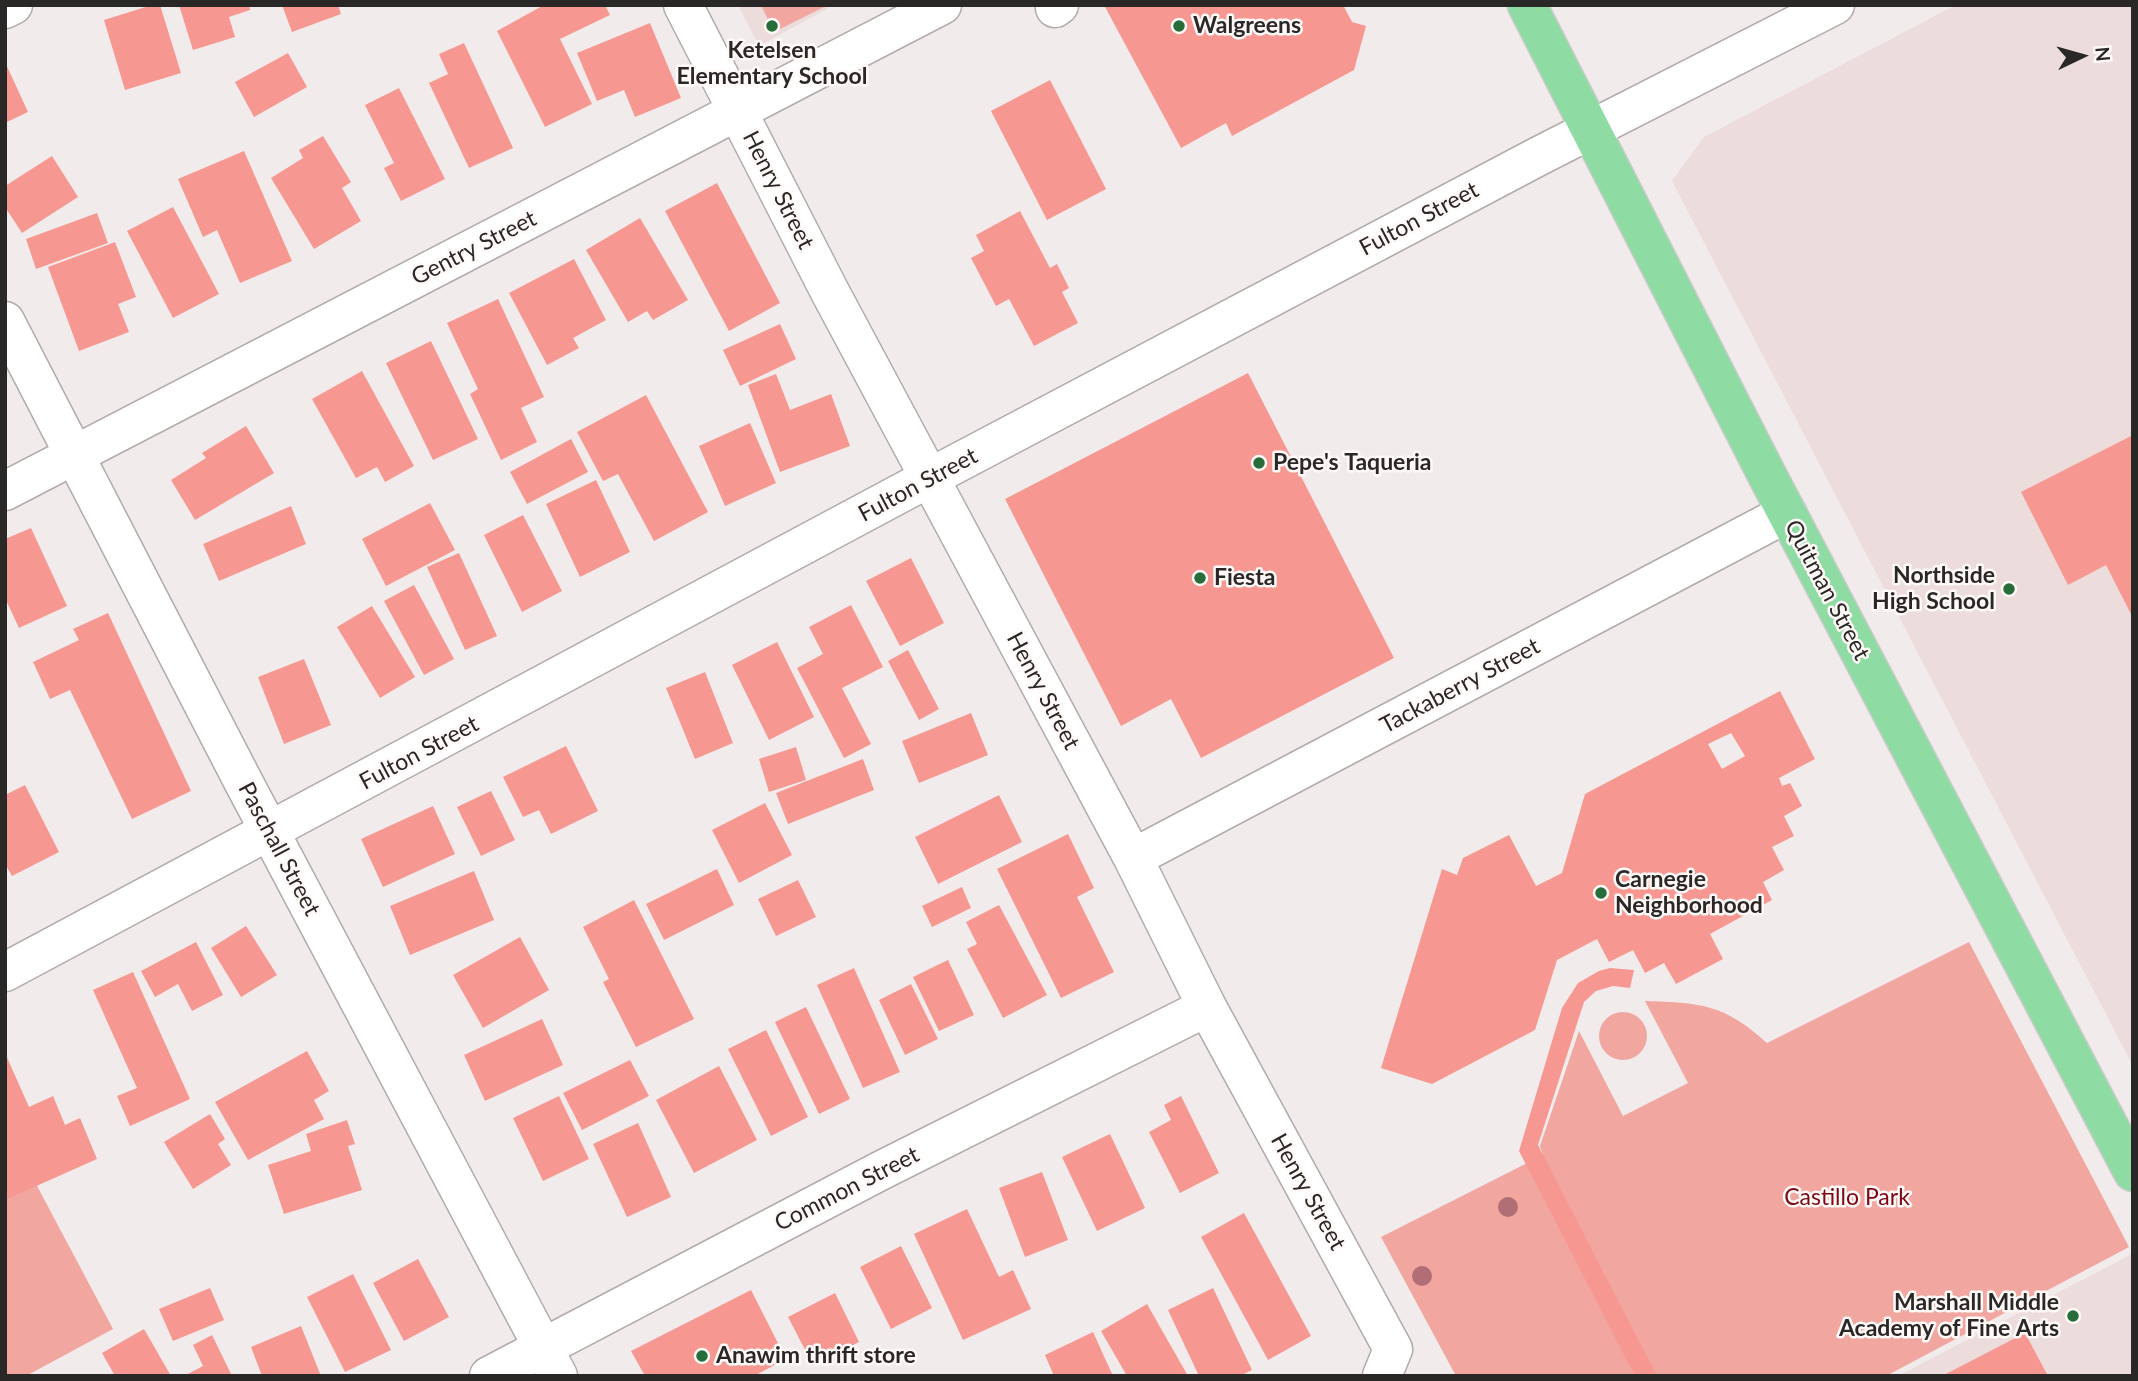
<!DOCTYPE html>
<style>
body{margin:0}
#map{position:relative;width:2138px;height:1381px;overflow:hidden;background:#f2ebeb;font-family:Lato,sans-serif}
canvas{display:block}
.frame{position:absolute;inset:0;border:7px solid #2a2827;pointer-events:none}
.north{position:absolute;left:2047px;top:21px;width:70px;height:70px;-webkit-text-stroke:5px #fff9f8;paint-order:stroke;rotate:85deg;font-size:19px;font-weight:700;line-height:28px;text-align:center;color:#2a2827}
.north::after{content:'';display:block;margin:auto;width:24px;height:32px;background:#2a2827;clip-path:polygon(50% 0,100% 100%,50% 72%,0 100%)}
</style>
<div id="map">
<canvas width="2138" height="1381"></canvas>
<div class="frame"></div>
<div class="north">N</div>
</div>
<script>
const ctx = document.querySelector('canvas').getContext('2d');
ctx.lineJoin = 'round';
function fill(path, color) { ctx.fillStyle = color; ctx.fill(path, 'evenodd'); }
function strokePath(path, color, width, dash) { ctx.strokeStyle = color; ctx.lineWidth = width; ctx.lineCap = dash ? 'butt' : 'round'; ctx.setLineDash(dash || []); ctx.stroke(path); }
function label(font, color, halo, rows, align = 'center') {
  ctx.font = font + ' Lato,sans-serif'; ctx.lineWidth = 5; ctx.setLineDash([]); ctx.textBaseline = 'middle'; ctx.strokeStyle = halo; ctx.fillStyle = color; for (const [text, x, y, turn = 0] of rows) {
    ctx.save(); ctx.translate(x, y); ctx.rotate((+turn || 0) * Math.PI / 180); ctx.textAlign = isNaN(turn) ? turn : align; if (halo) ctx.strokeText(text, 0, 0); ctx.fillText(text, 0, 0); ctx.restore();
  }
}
fill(new Path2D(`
 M 738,5 L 834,5 L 759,46 Z
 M 1956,5 L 2133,5 L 2133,1066 L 1672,181 L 1704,137 Z
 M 2132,1254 L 2133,1376 L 1898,1376 Z`), '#ecdcdb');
fill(new Path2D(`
 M 761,5 L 828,5 L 774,32 Z
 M 1969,942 L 2129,1247 L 1886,1376 L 1456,1376 L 1381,1237 L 1543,1155 L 1540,1146 L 1579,1031 L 1623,1116 L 1688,1083 L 1645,1001 C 1702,1003 1724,1004 1767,1043 Z
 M1599 1036a24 24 0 1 1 48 0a24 24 0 1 1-48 0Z
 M 36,1184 L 113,1329 L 26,1376 L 5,1376 L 5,1200 Z`), '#f1a6a0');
fill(new Path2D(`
 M 152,5 L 160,5 L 181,73 L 125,90 L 104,20 Z
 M 179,5 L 249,5 L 250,10 L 229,17 L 235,37 L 193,50 Z
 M 282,5 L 338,5 L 341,14 L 292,32 Z
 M 544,5 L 605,5 L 610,15 L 560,39 L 592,104 L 545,127 L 497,31 Z
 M 1104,5 L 1343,5 L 1352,22 L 1366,26 L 1354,70 L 1232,136 L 1226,123 L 1181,148 Z
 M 650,23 L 681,98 L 635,117 L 624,90 L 597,101 L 577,53 Z
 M 464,43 L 513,148 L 469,168 L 429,83 L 448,74 L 439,54 Z
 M 288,53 L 307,87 L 254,117 L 235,82 Z
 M 5,62 L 28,112 L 5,123 Z
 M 1050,80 L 1106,189 L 1047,220 L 991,111 Z
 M 399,88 L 445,179 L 401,201 L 384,168 L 394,163 L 365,105 Z
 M 323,136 L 351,182 L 342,188 L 361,221 L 314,249 L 271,178 L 303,158 L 299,150 Z
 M 244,151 L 292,261 L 240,283 L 217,230 L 203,237 L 178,179 Z
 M 52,156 L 78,197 L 22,233 L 5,207 L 5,186 Z
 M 717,183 L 780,303 L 729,331 L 665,211 Z
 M 173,207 L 219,294 L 173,318 L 127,231 Z
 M 1020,211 L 1050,268 L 1057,264 L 1069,288 L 1062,292 L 1078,323 L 1034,346 L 1009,299 L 996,306 L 971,258 L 984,251 L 976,235 Z
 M 97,213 L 108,243 L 36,269 L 26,239 Z
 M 640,218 L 688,300 L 653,320 L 647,311 L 628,322 L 586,250 Z
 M 115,242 L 136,297 L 118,304 L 129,332 L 79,351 L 48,267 Z
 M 574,259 L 606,320 L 573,338 L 579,348 L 547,365 L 509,293 Z
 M 498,299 L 544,397 L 521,408 L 537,442 L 501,460 L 470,394 L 478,389 L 447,323 Z
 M 780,324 L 796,359 L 740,386 L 723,350 Z
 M 431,341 L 478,439 L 433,460 L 386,363 Z
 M 362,371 L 414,466 L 385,482 L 377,467 L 356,478 L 312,399 Z
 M 1248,373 L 1394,658 L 1201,758 L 1171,699 L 1121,726 L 1005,499 Z
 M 776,374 L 790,410 L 831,394 L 850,446 L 780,472 L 748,385 Z
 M 646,395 L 708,512 L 654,541 L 618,474 L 603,481 L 577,432 Z
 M 750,423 L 776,483 L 725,506 L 699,446 Z
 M 246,426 L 274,473 L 195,520 L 171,480 L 206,458 L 202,453 Z
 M 2133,435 L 2133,618 L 2106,565 L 2068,585 L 2021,492 Z
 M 571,439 L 588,472 L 527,504 L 510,472 Z
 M 596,480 L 630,552 L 580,577 L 546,504 Z
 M 430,503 L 455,550 L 386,586 L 362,539 Z
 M 291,506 L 306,544 L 219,581 L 203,544 Z
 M 523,515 L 562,591 L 522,612 L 484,535 Z
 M 31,528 L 67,606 L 19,628 L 5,598 L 5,539 Z
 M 459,553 L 497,636 L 465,650 L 427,567 Z
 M 911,558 L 944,623 L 900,646 L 866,581 Z
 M 414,585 L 454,659 L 424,675 L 384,601 Z
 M 851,605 L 883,667 L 842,688 L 871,744 L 844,758 L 797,668 L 823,654 L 809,627 Z
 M 372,606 L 415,677 L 380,698 L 337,627 Z
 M 108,613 L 191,791 L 132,819 L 70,690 L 50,699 L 33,662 L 79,640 L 73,629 Z
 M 777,642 L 814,717 L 769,740 L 732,665 Z
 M 908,650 L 939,709 L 919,720 L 888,661 Z
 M 304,659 L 331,725 L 284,744 L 258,677 Z
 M 705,672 L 733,743 L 695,759 L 666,688 Z
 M 1780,691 L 1815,759 L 1779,778 L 1782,786 L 1790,783 L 1802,806 L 1784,816 L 1794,836 L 1772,847 L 1784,870 L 1763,882 L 1772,900 L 1710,934 L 1723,959 L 1676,984 L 1664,963 L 1645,973 L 1633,950 L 1609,962 L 1597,939 L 1557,960 L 1535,1030 L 1432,1084 L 1381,1068 L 1442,869 L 1457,875 L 1463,858 L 1509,835 L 1536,886 L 1562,873 L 1585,794 ZM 1731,733 L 1745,756 L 1722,769 L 1708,744 Z
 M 971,713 L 988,755 L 919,783 L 902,741 Z
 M 566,746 L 598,811 L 551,834 L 539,810 L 523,817 L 503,777 Z
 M 796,747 L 806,780 L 769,792 L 759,759 Z
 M 863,759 L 874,790 L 788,824 L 776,793 Z
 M 25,785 L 59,852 L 12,876 L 5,864 L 5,795 Z
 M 491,791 L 515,840 L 481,856 L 457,807 Z
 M 999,795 L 1022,842 L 938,884 L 915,837 Z
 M 765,803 L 792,855 L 739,883 L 712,830 Z
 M 433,806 L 455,854 L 383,887 L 361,839 Z
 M 1068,834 L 1094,888 L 1077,897 L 1114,972 L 1061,998 L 997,869 Z
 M 717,869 L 734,905 L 664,940 L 646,904 Z
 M 474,871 L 494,920 L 410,955 L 390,906 Z
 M 798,880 L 816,917 L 776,936 L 758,899 Z
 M 962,887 L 971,908 L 932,927 L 922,906 Z
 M 634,900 L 694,1019 L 636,1047 L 603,982 L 609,979 L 583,927 Z
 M 999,905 L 1047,995 L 1003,1018 L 967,949 L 977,944 L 966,922 Z
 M 246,926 L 277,975 L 241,997 L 211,948 Z
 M 520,937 L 549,990 L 483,1028 L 453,975 Z
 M 196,942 L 223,995 L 192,1011 L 178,984 L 155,997 L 141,971 Z
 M 948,960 L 974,1015 L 939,1031 L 913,977 Z
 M 854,968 L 900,1072 L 863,1088 L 817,985 Z
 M 1610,968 L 1634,970 L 1630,988 L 1613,986 L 1596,991 L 1584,1002 L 1538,1145 L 1657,1376 L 1635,1376 L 1519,1151 L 1562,1008 L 1578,983 L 1599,971 Z
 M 133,972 L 190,1099 L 130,1126 L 117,1096 L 137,1088 L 93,990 Z
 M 911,984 L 938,1039 L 905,1055 L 879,1000 Z
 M 806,1007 L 850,1099 L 819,1114 L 775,1022 Z
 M 542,1019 L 563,1065 L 485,1101 L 464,1055 Z
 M 766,1030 L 808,1117 L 771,1136 L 728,1049 Z
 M 307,1051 L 329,1091 L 314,1100 L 324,1119 L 248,1160 L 215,1102 Z
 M 5,1053 L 29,1107 L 53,1096 L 65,1125 L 80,1118 L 97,1159 L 5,1200 Z
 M 630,1060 L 649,1096 L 582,1130 L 563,1093 Z
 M 719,1066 L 757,1140 L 694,1173 L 656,1100 Z
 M 559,1096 L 589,1159 L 543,1181 L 513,1118 Z
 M 1181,1096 L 1219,1173 L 1180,1193 L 1149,1132 L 1171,1120 L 1164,1105 Z
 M 210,1114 L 225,1139 L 218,1144 L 231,1165 L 193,1189 L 164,1142 Z
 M 347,1120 L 355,1144 L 348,1146 L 362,1190 L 284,1214 L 268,1165 L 311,1151 L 306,1134 Z
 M 638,1123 L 671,1197 L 627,1217 L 593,1144 Z
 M 1110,1134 L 1145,1208 L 1097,1231 L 1062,1157 Z
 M 1042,1172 L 1068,1240 L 1025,1257 L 999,1188 Z
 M 967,1209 L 999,1277 L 1013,1270 L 1031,1309 L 963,1340 L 914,1234 Z
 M 1244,1213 L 1311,1336 L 1268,1360 L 1201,1237 Z
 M 901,1246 L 932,1308 L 891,1329 L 860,1267 Z
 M 418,1259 L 449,1317 L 404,1341 L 373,1283 Z
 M 353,1274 L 391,1350 L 345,1372 L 307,1297 Z
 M 210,1288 L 224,1320 L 173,1341 L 159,1309 Z
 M 1213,1288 L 1252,1370 L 1240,1376 L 1199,1376 L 1168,1310 Z
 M 751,1290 L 786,1359 L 754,1376 L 645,1376 L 631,1351 Z
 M 835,1293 L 859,1342 L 813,1365 L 788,1317 Z
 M 1147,1304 L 1188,1376 L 1127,1376 L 1101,1331 Z
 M 301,1326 L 321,1376 L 262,1376 L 251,1347 Z
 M 144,1329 L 171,1376 L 115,1376 L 102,1353 Z
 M 1093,1332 L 1113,1376 L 1054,1376 L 1045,1355 Z
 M 2025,1333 L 2048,1376 L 1942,1376 Z
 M 212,1335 L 232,1376 L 184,1376 L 203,1366 L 193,1345 Z`), '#f69891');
const minor = new Path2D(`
 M 683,5 L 830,292 L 1133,858 L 1207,1007 L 1393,1349 L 1382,1376
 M 1055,8 L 1059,5
 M 5,9 L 13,5
 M 5,321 L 244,783 L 558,1376
 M 5,491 L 942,5
 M 1133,858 L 1787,513
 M 5,972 L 929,478 L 1539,156 L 1835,5
 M 489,1376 L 880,1171 L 1207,1007`);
const major = new Path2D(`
 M 1527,5 L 1768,477 L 2133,1172`);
strokePath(minor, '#b1abaa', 41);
strokePath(major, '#cccbcb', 41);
strokePath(minor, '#fff', 38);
strokePath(major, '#8edca4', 38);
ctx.fillStyle = '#b16e74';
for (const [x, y] of [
 [1508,1207],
 [1422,1276]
]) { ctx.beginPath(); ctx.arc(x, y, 10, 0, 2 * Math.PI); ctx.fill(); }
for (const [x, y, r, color] of [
 [772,26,7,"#276d39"],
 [1179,26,7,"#276d39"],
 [1259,463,7,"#276d39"],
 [1200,578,7,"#276d39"],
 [2009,589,7,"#276d39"],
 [1601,893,7,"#276d39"],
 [2073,1316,7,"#276d39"],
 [702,1356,7,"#276d39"]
]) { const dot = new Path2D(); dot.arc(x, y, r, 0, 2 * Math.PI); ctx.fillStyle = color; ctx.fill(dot); strokePath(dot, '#fff9f8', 2.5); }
label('bold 23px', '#2a2827', '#fff9f8', [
 ["Walgreens",1193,26],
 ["Ketelsen",772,51,"center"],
 ["Elementary School",772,77,"center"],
 ["Pepe's Taqueria",1273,463],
 ["Northside",1995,576,"right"],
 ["High School",1995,602,"right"],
 ["Fiesta",1214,578],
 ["Carnegie",1615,880],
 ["Neighborhood",1615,906],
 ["Marshall Middle",2059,1303,"right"],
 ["Academy of Fine Arts",2059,1329,"right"],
 ["Anawim thrift store",716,1356]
], 'left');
label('23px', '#2a2827', '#fff9f8', [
 ["Henry Street",778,190,63],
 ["Fulton Street",1419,219,-28],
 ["Gentry Street",474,248,-27],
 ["Fulton Street",918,485,-28],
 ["Quitman Street",1827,590,62],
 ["Tackaberry Street",1460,686,-28],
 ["Henry Street",1043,691,62],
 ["Fulton Street",419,753,-28],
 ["Paschall Street",279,849,62],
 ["Common Street",847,1189,-27],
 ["Henry Street",1308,1192,61]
]);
label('23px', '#7b0812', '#fff9f8', [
 ["Castillo Park",1847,1198]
]);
</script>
